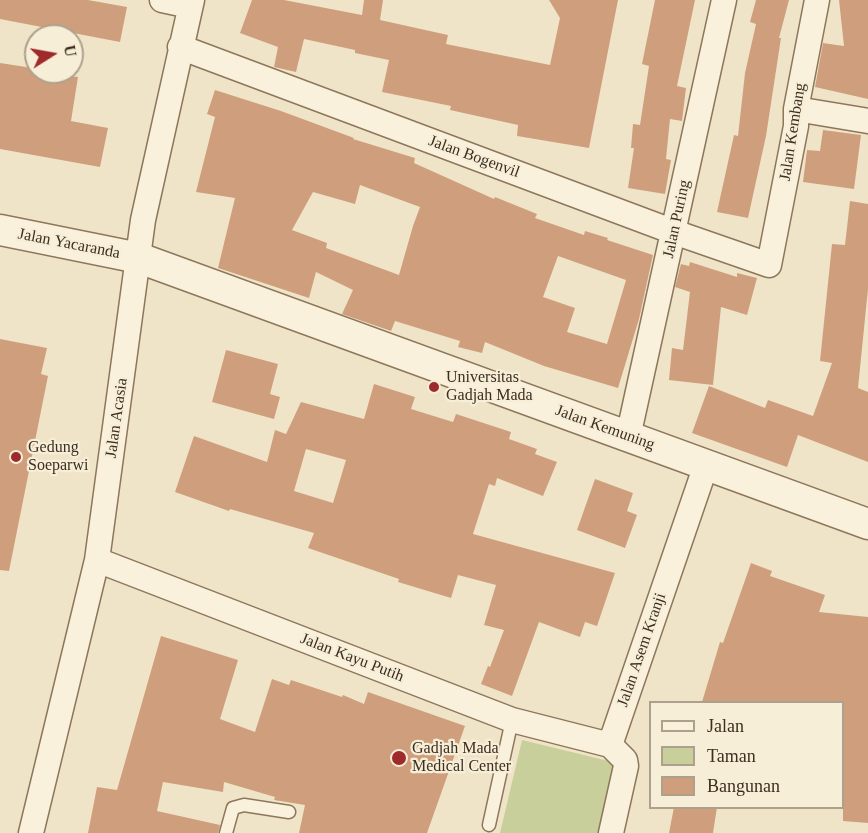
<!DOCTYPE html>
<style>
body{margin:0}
#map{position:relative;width:868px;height:833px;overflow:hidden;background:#f0e4c8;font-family:Georgia,serif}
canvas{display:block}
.legend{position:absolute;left:649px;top:701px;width:195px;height:108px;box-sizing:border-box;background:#f7eed8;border:2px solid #ada18e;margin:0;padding:8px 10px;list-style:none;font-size:18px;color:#3d2e20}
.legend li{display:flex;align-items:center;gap:12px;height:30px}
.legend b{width:30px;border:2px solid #ada18e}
.north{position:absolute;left:24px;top:24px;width:60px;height:60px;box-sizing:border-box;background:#f7eed8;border:2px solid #ada18e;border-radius:50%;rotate:79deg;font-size:16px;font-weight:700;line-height:24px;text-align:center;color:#3d2e20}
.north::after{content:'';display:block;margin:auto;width:21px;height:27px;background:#9e2a2b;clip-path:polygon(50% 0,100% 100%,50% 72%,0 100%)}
</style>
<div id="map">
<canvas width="868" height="833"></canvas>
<ul class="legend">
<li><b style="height:8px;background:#faf1dc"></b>Jalan</li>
<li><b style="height:16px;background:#c9cf9b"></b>Taman</li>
<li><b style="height:16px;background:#cf9f7d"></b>Bangunan</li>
</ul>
<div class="north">U</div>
</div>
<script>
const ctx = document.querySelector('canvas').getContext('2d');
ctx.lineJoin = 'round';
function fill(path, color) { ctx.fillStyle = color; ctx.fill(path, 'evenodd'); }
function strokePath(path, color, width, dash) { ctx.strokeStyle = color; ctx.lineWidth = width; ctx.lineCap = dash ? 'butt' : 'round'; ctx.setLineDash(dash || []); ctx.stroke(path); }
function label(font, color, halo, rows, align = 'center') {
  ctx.font = font + ' Georgia,serif'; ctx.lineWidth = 4.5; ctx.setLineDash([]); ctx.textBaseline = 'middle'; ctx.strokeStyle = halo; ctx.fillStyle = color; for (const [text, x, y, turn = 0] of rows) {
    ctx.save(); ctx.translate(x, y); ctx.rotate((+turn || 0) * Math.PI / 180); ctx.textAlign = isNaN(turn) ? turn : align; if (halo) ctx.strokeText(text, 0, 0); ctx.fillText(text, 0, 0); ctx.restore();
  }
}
fill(new Path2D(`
 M 522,740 L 621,764 L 605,833 L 500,833 Z`), '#c9cf9b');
fill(new Path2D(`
 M 0,0 L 88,0 L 127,7 L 120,42 L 0,19 Z
 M 252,0 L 284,0 L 362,15 L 364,0 L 383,0 L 380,20 L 448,35 L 446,44 L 550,65 L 560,18 L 549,0 L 618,0 L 589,148 L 517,136 L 518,125 L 450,110 L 451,106 L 382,92 L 389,60 L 355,53 L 355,50 L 304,39 L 296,72 L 274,67 L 278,47 L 240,33 Z
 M 655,0 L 695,0 L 677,86 L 686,88 L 682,121 L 670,119 L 666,159 L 671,160 L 665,194 L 628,188 L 634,148 L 631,148 L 633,124 L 640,125 L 649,66 L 642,64 Z
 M 756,0 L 789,0 L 779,38 L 781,38 L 766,136 L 748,218 L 717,212 L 734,135 L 738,136 L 745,73 L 756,24 L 750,22 Z
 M 839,0 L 868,0 L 868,99 L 815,87 L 823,43 L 844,46 Z
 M 0,63 L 26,67 L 36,70 L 36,72 L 78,77 L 71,121 L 108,128 L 100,167 L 0,149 Z
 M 215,90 L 281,111 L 354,138 L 353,139 L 415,158 L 414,163 L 494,199 L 495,197 L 537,214 L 535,218 L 584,235 L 585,231 L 608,238 L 607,240 L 653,255 L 639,319 L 618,388 L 544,366 L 485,342 L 482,353 L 458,347 L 460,341 L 395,321 L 391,331 L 342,314 L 353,290 L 316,272 L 309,298 L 218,268 L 235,198 L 196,192 L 215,117 L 207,114 ZM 360,185 L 420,207 L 413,226 L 399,275 L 326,248 L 327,243 L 292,230 L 313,192 L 355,204 ZM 558,256 L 626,280 L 607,344 L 567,332 L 575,308 L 543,297 Z
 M 823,130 L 861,135 L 854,189 L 803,182 L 807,150 L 820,151 Z
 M 850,201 L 868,204 L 868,289 L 858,388 L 868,392 L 868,462 L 798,435 L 787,467 L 692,433 L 709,386 L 765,408 L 768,400 L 813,416 L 832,363 L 820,361 L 832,244 L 845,245 Z
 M 690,262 L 737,277 L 737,273 L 757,278 L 747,315 L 721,307 L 713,385 L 669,380 L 672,348 L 683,350 L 690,292 L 675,287 L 681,264 L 689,266 Z
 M 0,339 L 47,348 L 41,374 L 48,376 L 9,571 L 0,570 Z
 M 226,350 L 278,364 L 270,394 L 280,397 L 274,419 L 212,402 Z
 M 374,384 L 415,397 L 411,409 L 453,422 L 456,414 L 511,432 L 509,439 L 537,449 L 535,454 L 557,462 L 543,496 L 497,478 L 495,486 L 489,484 L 473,534 L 615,573 L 597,626 L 585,622 L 580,637 L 539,622 L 512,696 L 481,684 L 488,666 L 490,667 L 504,630 L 484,625 L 496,585 L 458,575 L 451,598 L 398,582 L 399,579 L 308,548 L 314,533 L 230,509 L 229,511 L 175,492 L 194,436 L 267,462 L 275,430 L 286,434 L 301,402 L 364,419 ZM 306,449 L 346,460 L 333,503 L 294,491 Z
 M 595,479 L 633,493 L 627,511 L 637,515 L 625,548 L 577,530 Z
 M 751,563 L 772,571 L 770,576 L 825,595 L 819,612 L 868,617 L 868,823 L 843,821 L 843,702 L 702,702 L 720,642 L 723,643 Z
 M 161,636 L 238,660 L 220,719 L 255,732 L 272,679 L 289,685 L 291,680 L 342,697 L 343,695 L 364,704 L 368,692 L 465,726 L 427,833 L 299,833 L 305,805 L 274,800 L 275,797 L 224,782 L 223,792 L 163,782 L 157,811 L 220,825 L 218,833 L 88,833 L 97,787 L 117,790 Z
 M 674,807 L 717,807 L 713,833 L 669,833 Z`), '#cf9f7d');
const service = new Path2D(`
 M 489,825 L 512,720
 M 226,833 L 233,808 L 244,805 L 289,812`);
const minor = new Path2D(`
 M 162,0 L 190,6
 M 180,47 L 674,232 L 769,265 L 796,126 L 796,109 L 817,0
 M 796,109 L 868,121
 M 628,437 L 724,0
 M 97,560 L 512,720 L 610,745
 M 31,833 L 97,560 L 143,220 L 192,0
 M 611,833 L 626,766 L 625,760 L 610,745 L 706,465`);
const tertiary = new Path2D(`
 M 0,230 L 139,258 L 868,524`);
strokePath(service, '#8d765c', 15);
strokePath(minor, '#8d765c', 27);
strokePath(tertiary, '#8d765c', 33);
strokePath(service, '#faf1dc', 12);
strokePath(minor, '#faf1dc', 24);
strokePath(tertiary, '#faf1dc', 30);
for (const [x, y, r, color] of [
 [434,387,6,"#9e2a2b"],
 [16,457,6,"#9e2a2b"],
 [399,758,8,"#9e2a2b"]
]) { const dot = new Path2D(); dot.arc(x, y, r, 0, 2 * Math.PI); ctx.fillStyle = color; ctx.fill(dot); strokePath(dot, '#f7eed8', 2); }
label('16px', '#3d2e20', '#f7eed8', [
 ["Jalan Kembang",793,132,-81],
 ["Jalan Bogenvil",474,157,20],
 ["Jalan Puring",677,219,-78],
 ["Jalan Yacaranda",69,244,11],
 ["Jalan Acasia",117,418,-82],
 ["Jalan Kemuning",605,428,20],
 ["Jalan Asem Kranji",642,650,-71],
 ["Jalan Kayu Putih",352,658,21]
]);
label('16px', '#3d2e20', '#f7eed8', [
 ["Universitas",446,378],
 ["Gadjah Mada",446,396],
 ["Gedung",28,448],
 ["Soeparwi",28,466],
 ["Gadjah Mada",412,749],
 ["Medical Center",412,767]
], 'left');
</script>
